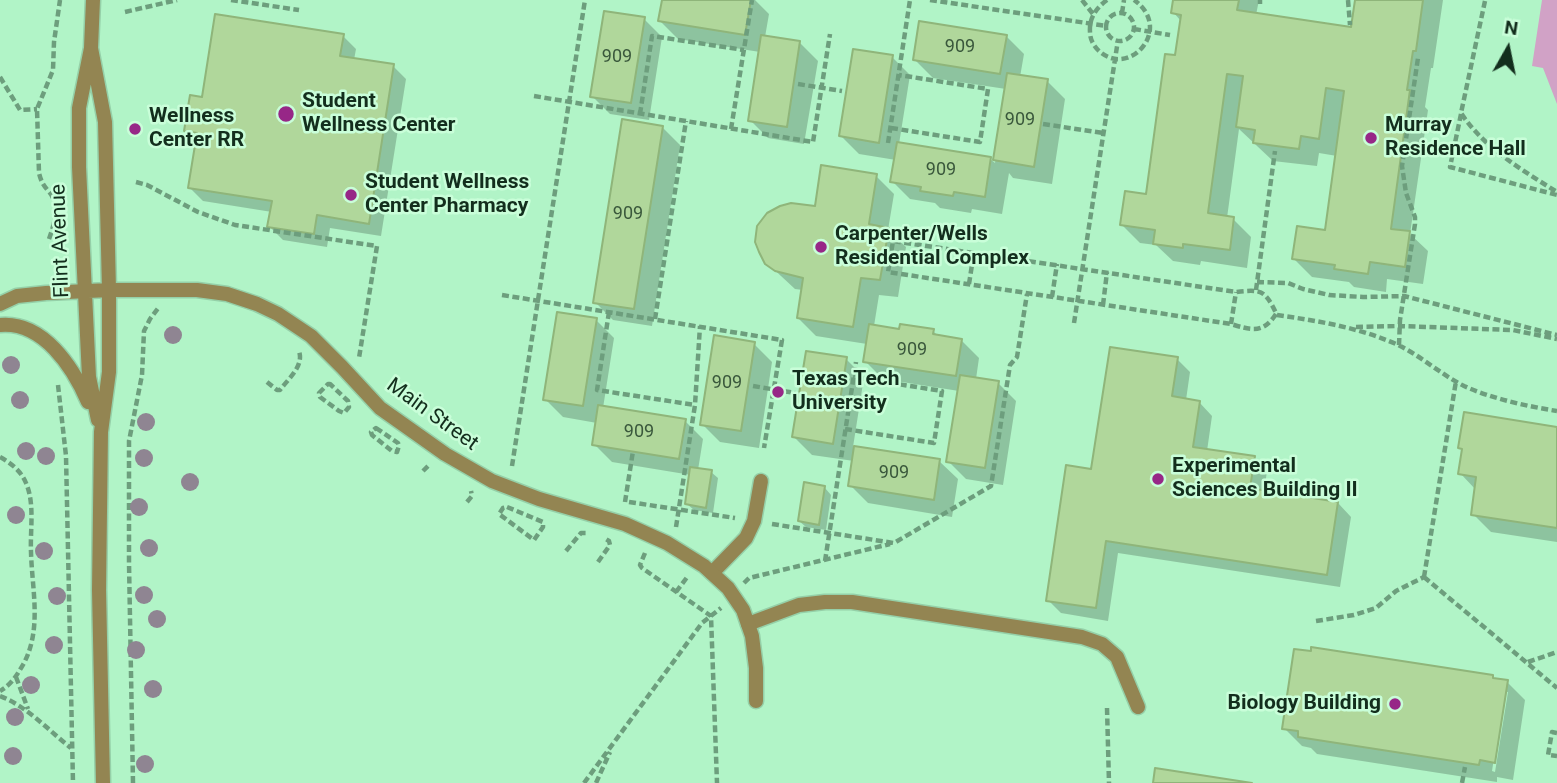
<!DOCTYPE html>
<style>
body{margin:0}
#map{position:relative;width:1557px;height:783px;overflow:hidden;background:#b1f4c7;font-family:Roboto,sans-serif}
canvas{display:block}
.north{position:absolute;left:1473px;top:14px;width:70px;height:70px;-webkit-text-stroke:5px #c9fed9;paint-order:stroke;rotate:9deg;font-size:19px;font-weight:700;line-height:28px;text-align:center;color:#132e1d}
.north::after{content:'';display:block;margin:auto;width:24px;height:32px;background:#132e1d;clip-path:polygon(50% 0,100% 100%,50% 72%,0 100%)}
</style>
<div id="map">
<canvas width="1557" height="783"></canvas>
<div class="north">N</div>
</div>
<script>
const ctx = document.querySelector('canvas').getContext('2d');
ctx.lineJoin = 'round';
function fill(path, color) { ctx.fillStyle = color; ctx.fill(path, 'evenodd'); }
function strokePath(path, color, width, dash) { ctx.strokeStyle = color; ctx.lineWidth = width; ctx.lineCap = dash ? 'butt' : 'round'; ctx.setLineDash(dash || []); ctx.stroke(path); }
function label(font, color, halo, rows, align = 'center') {
  ctx.font = font + ' Roboto,sans-serif'; ctx.lineWidth = 5; ctx.setLineDash([]); ctx.textBaseline = 'middle'; ctx.strokeStyle = halo; ctx.fillStyle = color; for (const [text, x, y, turn = 0] of rows) {
    ctx.save(); ctx.translate(x, y); ctx.rotate((+turn || 0) * Math.PI / 180); ctx.textAlign = isNaN(turn) ? turn : align; if (halo) ctx.strokeText(text, 0, 0); ctx.fillText(text, 0, 0); ctx.restore();
  }
}
fill(new Path2D(`
 M 1542,0 L 1557,0 L 1557,104 L 1543,68 L 1532,66 Z`), '#d1a2c6');
fill(new Path2D(`
 M 663,0 L 755,0 L 769,14 L 765,37 L 800,43 L 818,61 L 804,144 L 768,138 L 750,120 L 760,52 L 678,39 L 660,21 Z
 M 1174,0 L 1259,0 L 1256,15 L 1353,28 L 1357,0 L 1443,0 L 1433,68 L 1431,68 L 1425,107 L 1428,110 L 1410,234 L 1428,251 L 1423,284 L 1387,279 L 1386,292 L 1354,287 L 1349,282 L 1312,277 L 1294,259 L 1326,232 L 1337,156 L 1319,153 L 1317,166 L 1273,161 L 1239,129 L 1227,218 L 1233,219 L 1251,237 L 1247,268 L 1201,261 L 1200,265 L 1173,261 L 1156,245 L 1140,243 L 1122,225 L 1147,196 L 1176,57 L 1181,21 L 1173,12 Z
 M 644,19 L 662,37 L 649,120 L 610,114 L 592,96 Z
 M 343,36 L 356,49 L 354,60 L 393,66 L 406,79 L 381,236 L 330,228 L 327,247 L 283,240 L 269,226 L 272,212 L 203,201 L 190,188 L 197,142 L 186,131 L 204,99 Z
 M 1006,36 L 1024,54 L 1020,77 L 1047,81 L 1065,99 L 1052,184 L 1013,178 L 1009,173 L 1002,214 L 972,209 L 971,213 L 940,208 L 935,203 L 910,199 L 892,181 L 896,160 L 859,154 L 841,136 L 892,57 L 910,75 L 899,144 L 990,159 L 995,163 L 1006,89 L 933,78 L 915,60 Z
 M 662,127 L 680,145 L 652,326 L 613,320 L 595,302 Z
 M 876,176 L 894,194 L 888,230 L 906,247 L 898,297 L 879,295 L 874,326 L 901,331 L 933,331 L 939,337 L 961,340 L 979,358 L 976,379 L 998,383 L 1016,401 L 1003,485 L 966,479 L 948,461 L 959,391 L 883,379 L 865,361 L 867,344 L 816,336 L 798,318 L 803,290 L 795,289 L 767,263 L 816,208 Z
 M 596,320 L 614,338 L 603,408 L 685,421 L 703,439 L 698,470 L 711,472 L 718,478 L 713,513 L 694,510 L 687,504 L 691,475 L 612,462 L 594,444 L 597,423 L 563,417 L 545,399 Z
 M 754,344 L 772,362 L 759,448 L 720,442 L 702,424 Z
 M 846,359 L 864,377 L 853,447 L 939,461 L 958,479 L 952,517 L 868,503 L 850,485 L 854,461 L 812,455 L 794,437 Z
 M 1177,359 L 1190,372 L 1186,400 L 1199,402 L 1212,416 L 1207,451 L 1254,458 L 1267,471 L 1264,492 L 1338,503 L 1351,517 L 1340,587 L 1118,553 L 1108,621 L 1061,613 L 1048,600 L 1093,471 Z
 M 1557,428 L 1557,542 L 1491,532 L 1473,514 L 1476,490 L 1460,473 L 1463,451 L 1460,448 Z
 M 825,488 L 831,495 L 826,530 L 806,527 L 799,521 Z
 M 1492,677 L 1495,680 L 1507,682 L 1525,700 L 1513,780 L 1497,777 L 1497,782 L 1317,754 L 1311,748 L 1302,746 L 1284,728 ZM 1504,692 L 1508,692 L 1495,772 L 1492,771 Z`), '#0003');
const building = new Path2D(`
 M 662,0 L 751,0 L 745,35 L 658,21 Z
 M 1173,0 L 1239,0 L 1237,10 L 1351,27 L 1355,0 L 1423,0 L 1416,51 L 1413,51 L 1407,90 L 1410,90 L 1391,229 L 1410,231 L 1405,267 L 1370,262 L 1368,274 L 1334,269 L 1335,265 L 1292,259 L 1297,226 L 1325,230 L 1344,91 L 1326,88 L 1319,139 L 1301,136 L 1299,149 L 1253,143 L 1255,130 L 1236,127 L 1243,76 L 1227,74 L 1208,213 L 1234,217 L 1230,250 L 1183,244 L 1183,248 L 1153,244 L 1155,230 L 1120,225 L 1125,191 L 1146,194 L 1165,54 L 1175,55 L 1181,15 L 1171,13 Z
 M 604,11 L 645,17 L 631,103 L 590,97 Z
 M 215,14 L 344,34 L 340,56 L 394,64 L 369,224 L 317,215 L 314,234 L 267,227 L 272,201 L 188,188 L 197,133 L 184,131 L 190,95 L 202,97 Z
 M 919,21 L 1007,35 L 1000,74 L 913,60 Z
 M 761,35 L 800,41 L 787,127 L 748,121 Z
 M 853,49 L 893,55 L 879,143 L 839,136 Z
 M 1007,73 L 1048,79 L 1034,167 L 993,160 Z
 M 622,119 L 663,126 L 634,309 L 593,303 Z
 M 897,142 L 991,157 L 985,197 L 954,192 L 953,196 L 920,191 L 921,187 L 890,182 Z
 M 821,165 L 877,174 L 869,224 L 889,228 L 880,280 L 861,278 L 853,327 L 797,318 L 803,278 L 775,271 L 765,264 L 759,252 L 755,242 L 757,226 L 767,213 L 780,206 L 791,203 L 815,206 Z
 M 557,312 L 597,318 L 583,406 L 543,400 Z
 M 869,324 L 899,329 L 900,324 L 934,329 L 933,334 L 962,339 L 956,376 L 863,362 Z
 M 714,335 L 755,342 L 741,431 L 700,425 Z
 M 1110,347 L 1178,357 L 1172,396 L 1200,401 L 1193,447 L 1255,456 L 1250,488 L 1338,502 L 1327,575 L 1106,541 L 1096,608 L 1046,601 L 1066,465 L 1091,469 Z
 M 806,351 L 847,357 L 833,444 L 792,437 Z
 M 960,375 L 999,381 L 985,468 L 946,462 Z
 M 598,405 L 686,419 L 679,459 L 592,445 Z
 M 1464,412 L 1557,427 L 1557,528 L 1471,515 L 1476,477 L 1458,474 L 1462,449 L 1458,448 Z
 M 854,446 L 940,459 L 934,500 L 848,486 Z
 M 690,467 L 712,470 L 706,508 L 685,504 Z
 M 804,482 L 825,486 L 819,525 L 798,521 Z
 M 1311,647 L 1493,675 L 1493,678 L 1508,680 L 1495,763 L 1480,760 L 1479,765 L 1298,737 L 1298,731 L 1282,729 L 1294,649 L 1311,651 Z
 M 1155,768 L 1252,783 L 1153,783 Z`);
fill(building, '#b0d79b');
strokePath(building, '#8fb57a', 2);
const lane = new Path2D(`
 M 712,573 L 746,538 L 754,521 L 761,481
 M 748,624 L 799,605 L 825,602 L 852,602 L 1082,637 L 1102,644 L 1117,657 L 1138,707`);
const street = new Path2D(`
 M 93,0 L 91,48 L 79,108 L 79,167 L 89,377 L 98,420
 M 91,48 L 105,122 L 109,290 L 109,372 L 101,432 L 99,590 L 103,783
 M 0,304 L 17,296 L 46,293 L 109,290 L 197,290 L 227,294 L 257,304 L 278,314 L 311,336 L 342,367 L 380,408 L 445,454 L 492,481 L 539,499 L 625,524 L 667,543 L 704,566 L 728,588 L 743,610 L 752,636 L 756,668 L 756,701
 M 0,325 C 43,321 73,367 88,402`);
strokePath(lane, '#95d0a8', 17);
strokePath(street, '#95d0a8', 17);
strokePath(new Path2D(`
 M 231,0 L 299,10
 M 930,0 L 1107,26
 M 1082,0 L 1093,14
 M 1107,0 C 1096,8 1089,18 1090,32 C 1090,40 1094,46 1099,51 C 1130,79 1174,28 1134,0
 M 1348,0 L 1350,25
 M 1485,1 L 1461,113 C 1484,148 1522,170 1557,192
 M 1260,4 L 1260,0
 M 125,12 L 177,0
 M 1122,13 L 1124,0
 M1106 27a14 14 0 1 1 28 0a14 14 0 1 1-28 0Z
 M 1134,29 L 1170,35
 M 0,77 L 20,110 L 37,109
 M 798,84 L 842,91
 M 534,96 L 813,142 L 830,34
 M 640,114 L 652,36 L 744,50
 M 1461,114 L 1450,167 L 1557,195
 M 1043,124 L 1103,133
 M 891,128 L 980,142 L 988,89 L 899,75
 M 731,129 L 752,0
 M 888,143 L 910,0
 M 136,182 L 147,185 L 198,212 L 235,225 L 377,246 L 359,358
 M 49,239 C 54,225 60,206 50,193 C 44,186 41,182 39,173 L 37,109 L 53,70 L 54,42 L 60,0
 M 1257,282 L 1288,283 L 1303,289 L 1329,295 L 1363,297 L 1404,296 L 1557,335
 M 969,284 L 974,252
 M 1256,290 L 1275,151
 M 502,295 L 782,340 L 764,448
 M 1052,297 L 1057,264
 M 1103,305 L 1107,272
 M 609,312 L 597,390 L 695,405
 M 1276,314 C 1263,334 1251,330 1231,324 L 888,272 L 893,241 L 1236,292 C 1262,289 1265,290 1277,315 C 1318,321 1357,327 1396,344 C 1420,355 1440,374 1464,386 C 1493,399 1526,406 1557,411
 M 655,319 L 686,121
 M 1074,323 L 1118,40
 M 1231,324 L 1236,292
 M 1356,327 L 1400,326 L 1513,330 L 1557,339
 M 1399,345 L 1400,320 L 1415,224 L 1415,217 L 1406,193 L 1402,166 L 1418,58
 M 267,382 L 277,390 L 280,390 C 289,378 304,366 299,351
 M 328,384 L 330,384 L 348,401 L 349,407 L 344,413 L 339,411 L 320,397 L 319,393 Z
 M 58,385 L 66,456 L 73,783
 M 753,386 L 795,393
 M 376,428 L 398,443 L 399,446 L 397,452 L 392,451 L 372,435 L 371,432 Z
 M 845,429 L 934,443 L 942,391 L 853,377
 M 0,457 C 11,463 21,471 26,483 C 35,504 30,529 31,552 C 32,590 42,628 24,663 C 17,675 12,684 0,691
 M 512,466 L 585,0
 M 423,471 L 428,466 L 431,466
 M 467,502 L 472,496 L 471,491
 M 625,502 L 633,451
 M 629,502 L 735,518
 M 507,507 L 543,522 L 543,527 L 534,540 L 499,514 L 503,508 Z
 M 772,524 L 894,543 L 991,486 L 1010,365 L 1017,357 L 1027,294
 M 676,527 L 695,405 L 700,326
 M 566,551 L 581,533 L 586,533
 M 645,553 L 640,565 L 642,568 L 711,616 L 717,783
 M 825,561 L 856,362
 M 598,562 L 610,545 L 609,541 L 604,538
 M 1424,577 L 1456,381
 M 1424,577 L 1557,688
 M 744,583 L 749,578 L 890,544
 M 676,592 L 688,576
 M 1316,621 L 1354,615 L 1376,608 L 1396,591 L 1424,577
 M 1528,662 L 1557,652
 M 16,677 L 28,709
 M 0,696 C 28,707 48,730 71,748
 M 1107,708 L 1109,783
 M 1557,733 L 1552,732 L 1548,755 L 1557,756
 M 133,783 L 129,563 L 129,441 L 142,375 L 144,331 L 150,319 L 159,307
 M 584,783 L 702,623 L 721,608
 M 596,783 L 610,752
 M 1462,783 L 1465,767`), '#6d9e7d', 4.5, [7, 3.5]);
strokePath(lane, '#938552', 14);
strokePath(street, '#938552', 14);
ctx.fillStyle = '#8f8592';
for (const [x, y] of [
 [173,335],
 [11,365],
 [20,400],
 [146,422],
 [26,451],
 [46,456],
 [144,458],
 [190,482],
 [139,507],
 [16,515],
 [149,548],
 [44,551],
 [144,595],
 [57,596],
 [157,619],
 [54,645],
 [136,650],
 [31,685],
 [153,689],
 [15,717],
 [13,756],
 [145,764]
]) { ctx.beginPath(); ctx.arc(x, y, 9, 0, 2 * Math.PI); ctx.fill(); }
for (const [x, y, r, color] of [
 [286,114,9,"#972787"],
 [135,129,7,"#972787"],
 [1371,138,7,"#972787"],
 [351,195,7,"#972787"],
 [821,247,7,"#972787"],
 [778,392,7,"#972787"],
 [1158,479,7,"#972787"],
 [1395,704,7,"#972787"]
]) { const dot = new Path2D(); dot.arc(x, y, r, 0, 2 * Math.PI); ctx.fillStyle = color; ctx.fill(dot); strokePath(dot, '#c9fed9', 2.5); }
label('18px', '#3a583c', null, [
 ["909",960,47],
 ["909",617,57],
 ["909",1020,120],
 ["909",941,170],
 ["909",628,214],
 ["909",912,350],
 ["909",727,383],
 ["909",639,432],
 ["909",894,473]
]);
label('bold 21px', '#132e1d', '#c9fed9', [
 ["Student",302,102],
 ["Wellness Center",302,126],
 ["Wellness",149,117],
 ["Center RR",149,141],
 ["Murray",1385,126],
 ["Residence Hall",1385,150],
 ["Student Wellness",365,183],
 ["Center Pharmacy",365,207],
 ["Carpenter/Wells",835,235],
 ["Residential Complex",835,259],
 ["Texas Tech",792,380],
 ["University",792,404],
 ["Experimental",1172,467],
 ["Sciences Building II",1172,491],
 ["Biology Building",1381,704,"right"]
], 'left');
label('21px', '#132e1d', '#c9fed9', [
 ["Flint Avenue",61,241,-92],
 ["Main Street",432,415,36]
]);
</script>
